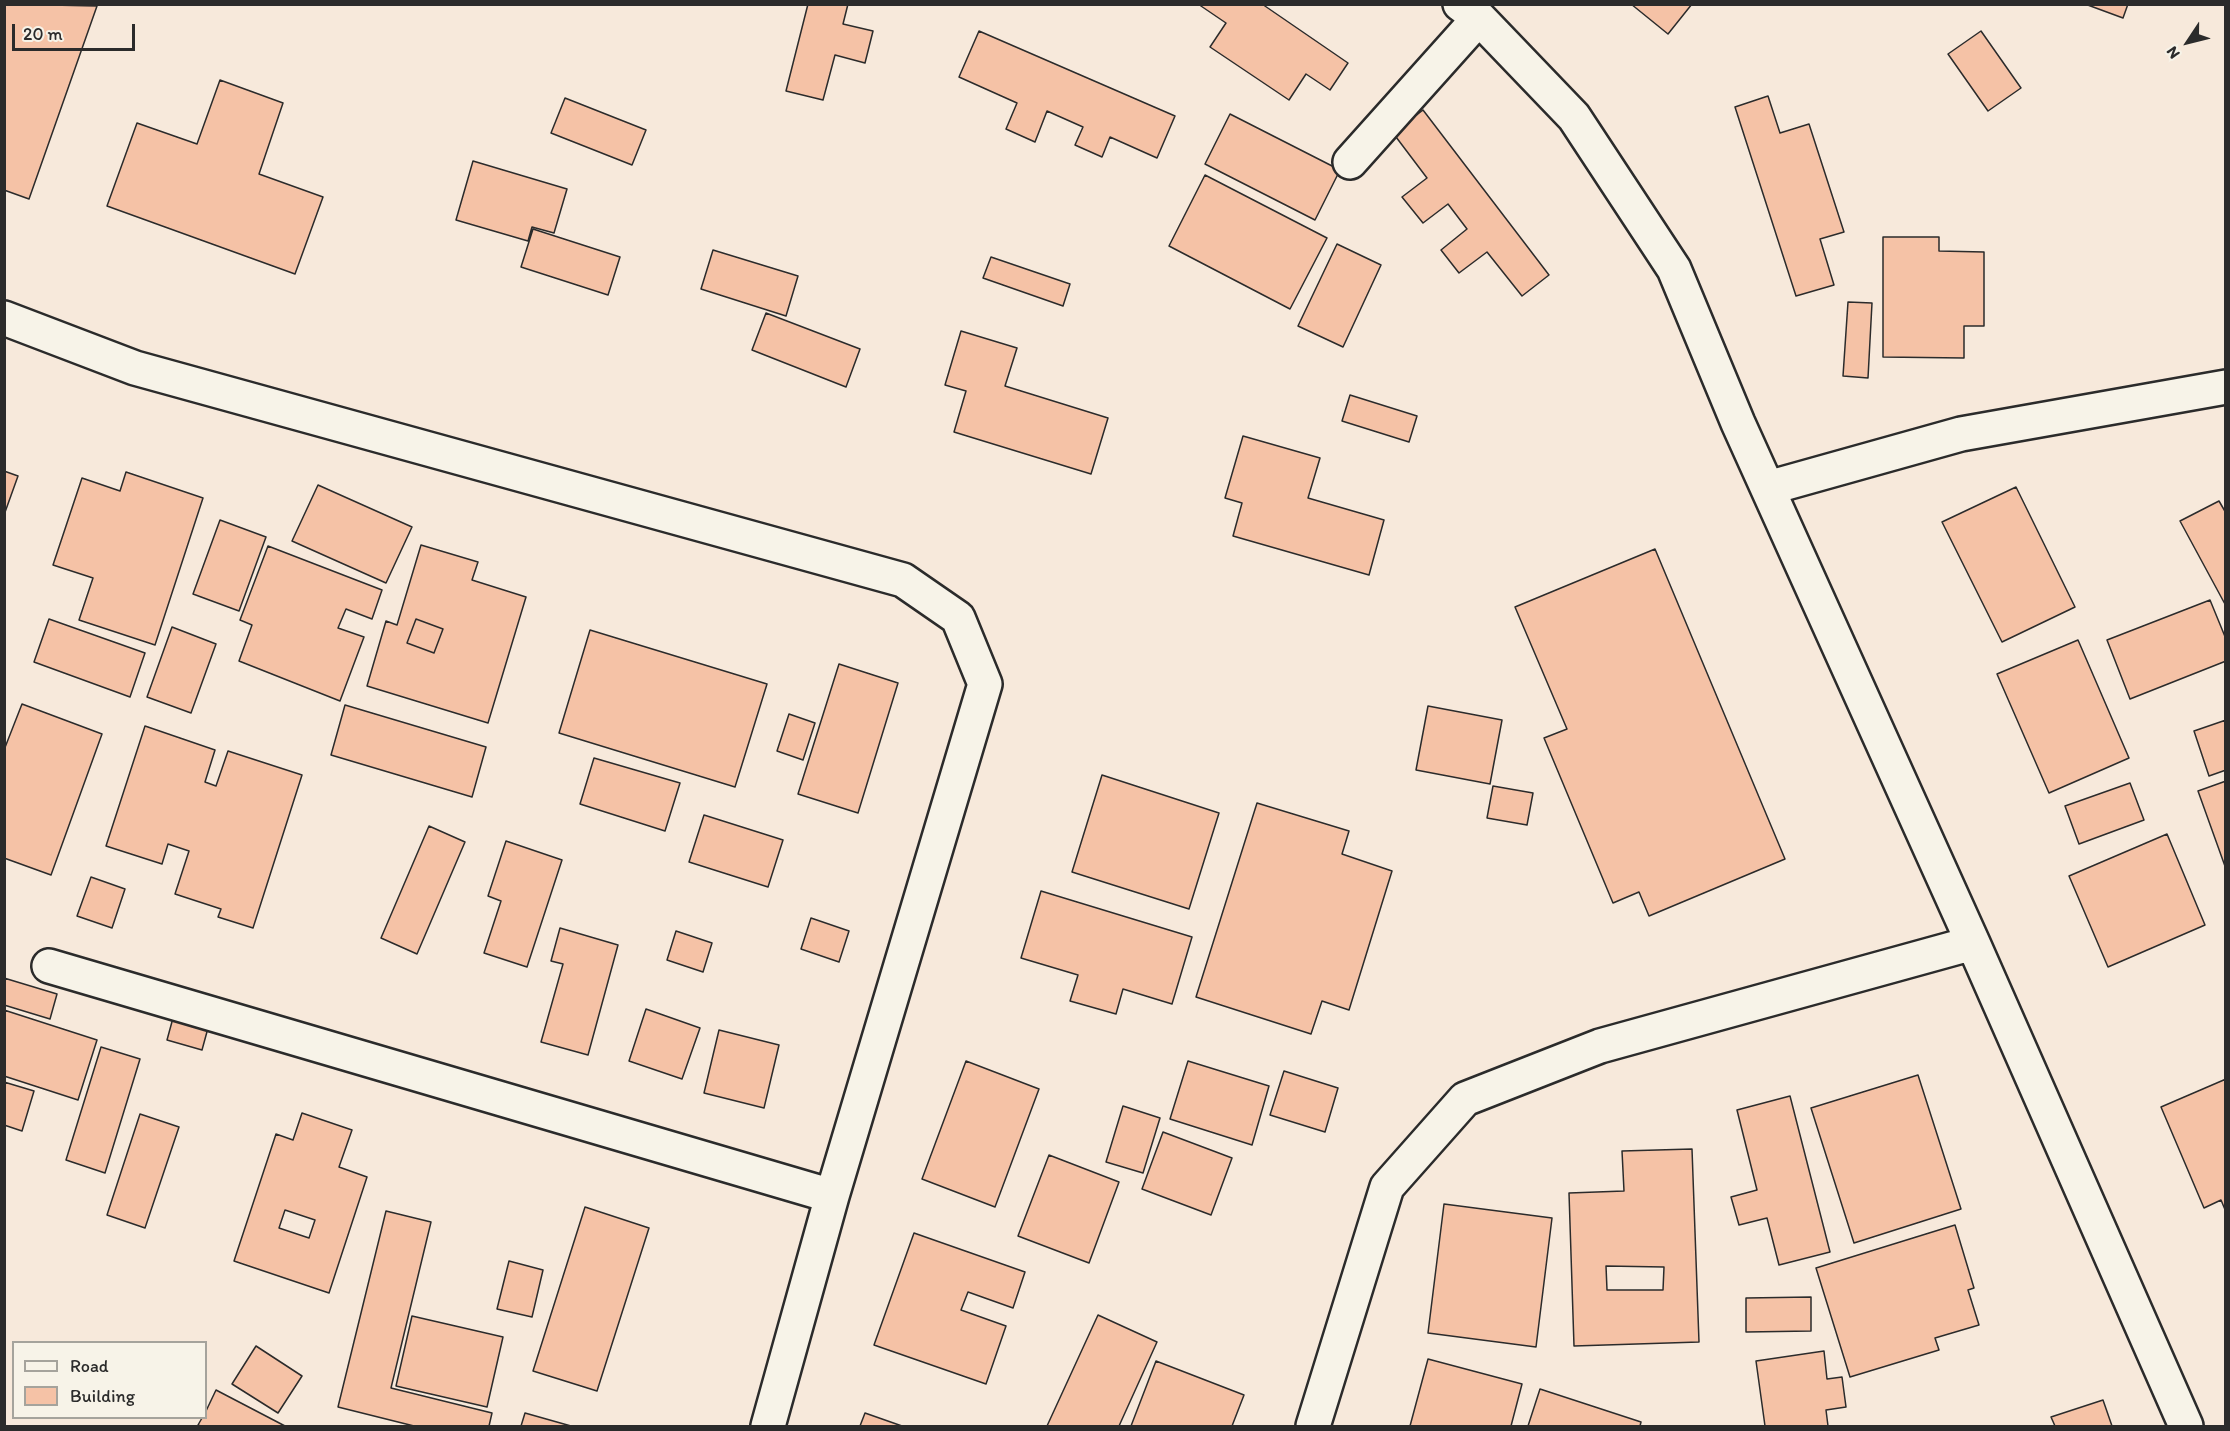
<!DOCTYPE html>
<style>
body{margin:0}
#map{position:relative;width:2230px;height:1431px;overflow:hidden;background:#f7e9db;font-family:Itim,sans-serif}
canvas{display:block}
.frame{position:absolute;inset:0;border:6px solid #2b2b2b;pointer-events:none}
.legend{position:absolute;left:12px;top:1341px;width:195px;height:78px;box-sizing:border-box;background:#f7f3e8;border:2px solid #a5a39c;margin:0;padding:8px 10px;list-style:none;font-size:18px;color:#2b2b2b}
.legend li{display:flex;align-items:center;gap:12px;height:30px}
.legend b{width:30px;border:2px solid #a5a39c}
.north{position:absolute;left:2158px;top:12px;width:60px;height:60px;-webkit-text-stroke:4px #f7f3e8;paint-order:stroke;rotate:235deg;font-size:16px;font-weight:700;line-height:24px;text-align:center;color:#2b2b2b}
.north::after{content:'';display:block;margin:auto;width:21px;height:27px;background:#2b2b2b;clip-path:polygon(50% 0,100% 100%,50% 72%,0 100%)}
.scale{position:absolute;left:12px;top:24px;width:123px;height:27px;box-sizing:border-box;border:3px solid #2b2b2b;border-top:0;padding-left:8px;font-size:18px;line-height:21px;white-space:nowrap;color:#2b2b2b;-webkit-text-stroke:4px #f7f3e8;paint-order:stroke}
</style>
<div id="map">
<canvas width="2230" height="1431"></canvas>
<div class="frame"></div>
<ul class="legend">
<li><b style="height:8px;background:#f7f3e8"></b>Road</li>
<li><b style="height:16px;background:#f5c2a6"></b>Building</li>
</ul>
<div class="north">N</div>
<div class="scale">20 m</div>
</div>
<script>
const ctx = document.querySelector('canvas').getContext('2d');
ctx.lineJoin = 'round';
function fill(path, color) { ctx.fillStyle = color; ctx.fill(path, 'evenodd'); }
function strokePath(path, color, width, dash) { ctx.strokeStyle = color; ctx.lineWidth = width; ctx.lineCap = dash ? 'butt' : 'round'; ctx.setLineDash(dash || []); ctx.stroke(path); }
const building = new Path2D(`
 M 4,4 L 97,6 L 29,199 L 4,190 Z
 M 808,4 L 848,4 L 843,24 L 873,31 L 865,63 L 835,55 L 823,100 L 786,91 Z
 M 1198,4 L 1262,4 L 1348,63 L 1330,90 L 1306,74 L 1289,100 L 1210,47 L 1226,23 Z
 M 1631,4 L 1692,4 L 1668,34 Z
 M 2085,4 L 2128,4 L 2123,18 Z
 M 979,31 L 1175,116 L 1157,158 L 1110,137 L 1102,157 L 1075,145 L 1083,127 L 1047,111 L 1035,142 L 1006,129 L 1017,103 L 959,77 Z
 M 1981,31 L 2021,88 L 1988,111 L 1948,54 Z
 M 220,80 L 283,103 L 259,174 L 323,197 L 295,274 L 107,206 L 137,123 L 197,144 Z
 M 1768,96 L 1780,133 L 1809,124 L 1844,232 L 1820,239 L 1834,285 L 1796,296 L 1735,107 Z
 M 565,98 L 646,130 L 632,165 L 551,133 Z
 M 1423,110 L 1549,275 L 1522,296 L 1487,252 L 1459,273 L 1441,250 L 1467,229 L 1448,204 L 1423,223 L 1402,197 L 1427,178 L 1393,133 Z
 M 1230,114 L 1340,170 L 1315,220 L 1205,164 Z
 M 473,161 L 567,189 L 554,233 L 532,227 L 528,241 L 456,220 Z
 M 1205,175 L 1327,238 L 1290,309 L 1169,246 Z
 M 533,229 L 620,257 L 608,295 L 521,267 Z
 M 1883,237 L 1939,237 L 1939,251 L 1984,252 L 1984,326 L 1964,326 L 1964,358 L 1883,357 Z
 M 1337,244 L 1381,265 L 1343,347 L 1298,326 Z
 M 713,250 L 798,276 L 786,316 L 701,289 Z
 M 991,257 L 1070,284 L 1063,306 L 983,278 Z
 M 1848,302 L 1872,303 L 1868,378 L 1843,376 Z
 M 766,313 L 860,349 L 846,387 L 752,350 Z
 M 961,331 L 1017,348 L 1005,386 L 1108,418 L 1091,474 L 954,432 L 966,391 L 945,385 Z
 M 1350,395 L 1417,416 L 1409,442 L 1342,421 Z
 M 1243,436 L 1320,458 L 1308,498 L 1384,520 L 1369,575 L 1233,536 L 1242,503 L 1225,498 Z
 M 4,471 L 18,476 L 4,515 Z
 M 126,472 L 203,498 L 155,645 L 79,620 L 93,578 L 53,565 L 82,478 L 120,491 Z
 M 318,485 L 412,527 L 386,583 L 292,541 Z
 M 2016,487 L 2075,607 L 2002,642 L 1942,522 Z
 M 2219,501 L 2226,513 L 2226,606 L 2180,521 Z
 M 220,520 L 266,537 L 239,611 L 193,594 Z
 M 421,545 L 478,562 L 472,580 L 526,597 L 488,723 L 367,686 L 386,621 L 397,625 ZM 416,619 L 443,629 L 434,653 L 407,643 Z
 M 268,546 L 382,590 L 372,619 L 346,609 L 338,628 L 364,637 L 340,701 L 239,661 L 252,625 L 240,620 Z
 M 1655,549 L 1785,859 L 1649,916 L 1639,892 L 1613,903 L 1544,738 L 1567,729 L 1515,607 Z
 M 2210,600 L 2226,639 L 2226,661 L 2130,699 L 2107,640 Z
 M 49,619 L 145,653 L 130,697 L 34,662 Z
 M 416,619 L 443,629 L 434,653 L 407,643 Z
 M 172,627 L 216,644 L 191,713 L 147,697 Z
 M 590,630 L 767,684 L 735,787 L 559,733 Z
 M 2078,640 L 2129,758 L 2049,793 L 1997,674 Z
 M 839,664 L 898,683 L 858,813 L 798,794 Z
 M 22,704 L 102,734 L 51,875 L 4,858 L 4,750 Z
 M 345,705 L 486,747 L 472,797 L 331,755 Z
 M 1428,706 L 1502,720 L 1490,784 L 1416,770 Z
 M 789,714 L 815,723 L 803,760 L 777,751 Z
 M 2226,720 L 2226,770 L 2209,776 L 2194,731 Z
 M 145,726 L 215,750 L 205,782 L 216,786 L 228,751 L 302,775 L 253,928 L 218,917 L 221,909 L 175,894 L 189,851 L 168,844 L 162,864 L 106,846 Z
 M 594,758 L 680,783 L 665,831 L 580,804 Z
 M 1102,775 L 1219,813 L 1189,909 L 1072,872 Z
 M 2226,781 L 2226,869 L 2198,791 Z
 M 2130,783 L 2144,820 L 2079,844 L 2065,806 Z
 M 1493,786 L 1533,793 L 1527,825 L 1487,818 Z
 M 1257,803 L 1349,831 L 1342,854 L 1392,871 L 1349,1010 L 1322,1001 L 1311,1034 L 1196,997 Z
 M 704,815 L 783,840 L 768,887 L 689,862 Z
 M 429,826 L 465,842 L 417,954 L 381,938 Z
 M 2167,834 L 2205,925 L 2108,967 L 2069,876 Z
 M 506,841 L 562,860 L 527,967 L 484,953 L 501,901 L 488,896 Z
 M 91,877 L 125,889 L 112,928 L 77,916 Z
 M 1041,891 L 1192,937 L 1172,1004 L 1123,989 L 1116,1014 L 1070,1001 L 1078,975 L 1021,958 Z
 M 811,918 L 849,931 L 839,962 L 801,949 Z
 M 560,928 L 618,945 L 588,1055 L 541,1042 L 563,964 L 551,961 Z
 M 676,931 L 712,943 L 703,972 L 667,960 Z
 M 4,978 L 57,994 L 50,1019 L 4,1005 Z
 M 646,1009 L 700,1028 L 682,1079 L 629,1061 Z
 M 4,1010 L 97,1040 L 78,1100 L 4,1076 Z
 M 173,1018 L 208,1028 L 202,1050 L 167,1040 Z
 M 719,1030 L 779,1045 L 764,1108 L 704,1093 Z
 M 101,1047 L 140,1059 L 105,1173 L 66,1160 Z
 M 966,1061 L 1039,1089 L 995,1207 L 922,1179 Z
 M 1188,1061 L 1269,1086 L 1252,1145 L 1170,1119 Z
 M 1284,1071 L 1338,1088 L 1325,1132 L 1270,1115 Z
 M 1918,1075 L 1961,1209 L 1854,1243 L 1811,1108 Z
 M 2226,1079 L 2226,1212 L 2221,1200 L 2204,1208 L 2161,1107 Z
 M 4,1082 L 34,1091 L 22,1131 L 4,1125 Z
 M 1790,1096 L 1830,1252 L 1779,1265 L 1767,1218 L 1739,1225 L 1731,1197 L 1757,1190 L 1737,1110 Z
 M 1123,1106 L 1160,1118 L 1143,1173 L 1106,1162 Z
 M 302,1113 L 352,1130 L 339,1167 L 367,1177 L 329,1293 L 234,1261 L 276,1134 L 293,1140 ZM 285,1210 L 315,1220 L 309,1238 L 279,1228 Z
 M 140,1114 L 179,1127 L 145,1228 L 107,1215 Z
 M 1163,1132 L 1232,1158 L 1211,1215 L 1142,1189 Z
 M 1692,1149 L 1699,1342 L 1574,1346 L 1569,1193 L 1624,1191 L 1622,1151 ZM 1606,1266 L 1664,1267 L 1663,1290 L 1607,1290 Z
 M 1049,1155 L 1119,1182 L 1089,1263 L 1018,1236 Z
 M 1444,1204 L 1552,1218 L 1536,1347 L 1428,1333 Z
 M 585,1207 L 649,1228 L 597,1391 L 533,1371 Z
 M 386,1211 L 431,1222 L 391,1388 L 492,1413 L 489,1426 L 414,1426 L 338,1407 Z
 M 1955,1225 L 1974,1288 L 1968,1290 L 1979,1325 L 1935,1338 L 1939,1350 L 1850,1377 L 1816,1268 Z
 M 914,1233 L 1025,1272 L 1013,1308 L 968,1292 L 961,1310 L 1006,1326 L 986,1384 L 874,1345 Z
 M 509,1261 L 543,1270 L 532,1317 L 497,1309 Z
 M 1811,1297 L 1811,1331 L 1746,1332 L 1746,1298 Z
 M 1098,1315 L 1157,1342 L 1119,1426 L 1047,1426 Z
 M 412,1316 L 503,1337 L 487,1407 L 396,1386 Z
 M 256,1346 L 302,1376 L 278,1413 L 232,1384 Z
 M 1824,1351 L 1827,1379 L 1842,1377 L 1846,1407 L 1826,1410 L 1828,1426 L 1765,1426 L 1756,1361 Z
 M 1428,1359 L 1522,1384 L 1511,1426 L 1410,1426 Z
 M 1156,1361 L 1244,1395 L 1232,1426 L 1131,1426 Z
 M 1540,1389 L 1641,1422 L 1640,1426 L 1528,1426 Z
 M 216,1390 L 285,1426 L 201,1426 L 198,1425 L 202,1418 L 206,1418 L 206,1411 Z
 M 2103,1400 L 2112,1426 L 2055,1426 L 2051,1417 Z
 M 525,1413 L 571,1426 L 521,1426 Z
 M 865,1413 L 902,1426 L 860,1426 Z`);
fill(building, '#f5c2a6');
strokePath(building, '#2b2b2b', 1.5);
const minor = new Path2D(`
 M 1460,4 L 1479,18 L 1574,117 L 1674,269 L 1738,423 L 1973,943 L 2186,1426
 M 1350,162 L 1479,18
 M 4,318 L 135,368 L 903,580 L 958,618 L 985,684 L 832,1196 L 768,1426
 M 1768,488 L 1961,434 L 2226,387
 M 49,966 L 832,1196
 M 1313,1426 L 1387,1187 L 1465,1099 L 1600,1046 L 1973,943`);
strokePath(minor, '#2b2b2b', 38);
strokePath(minor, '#f7f3e8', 33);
</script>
